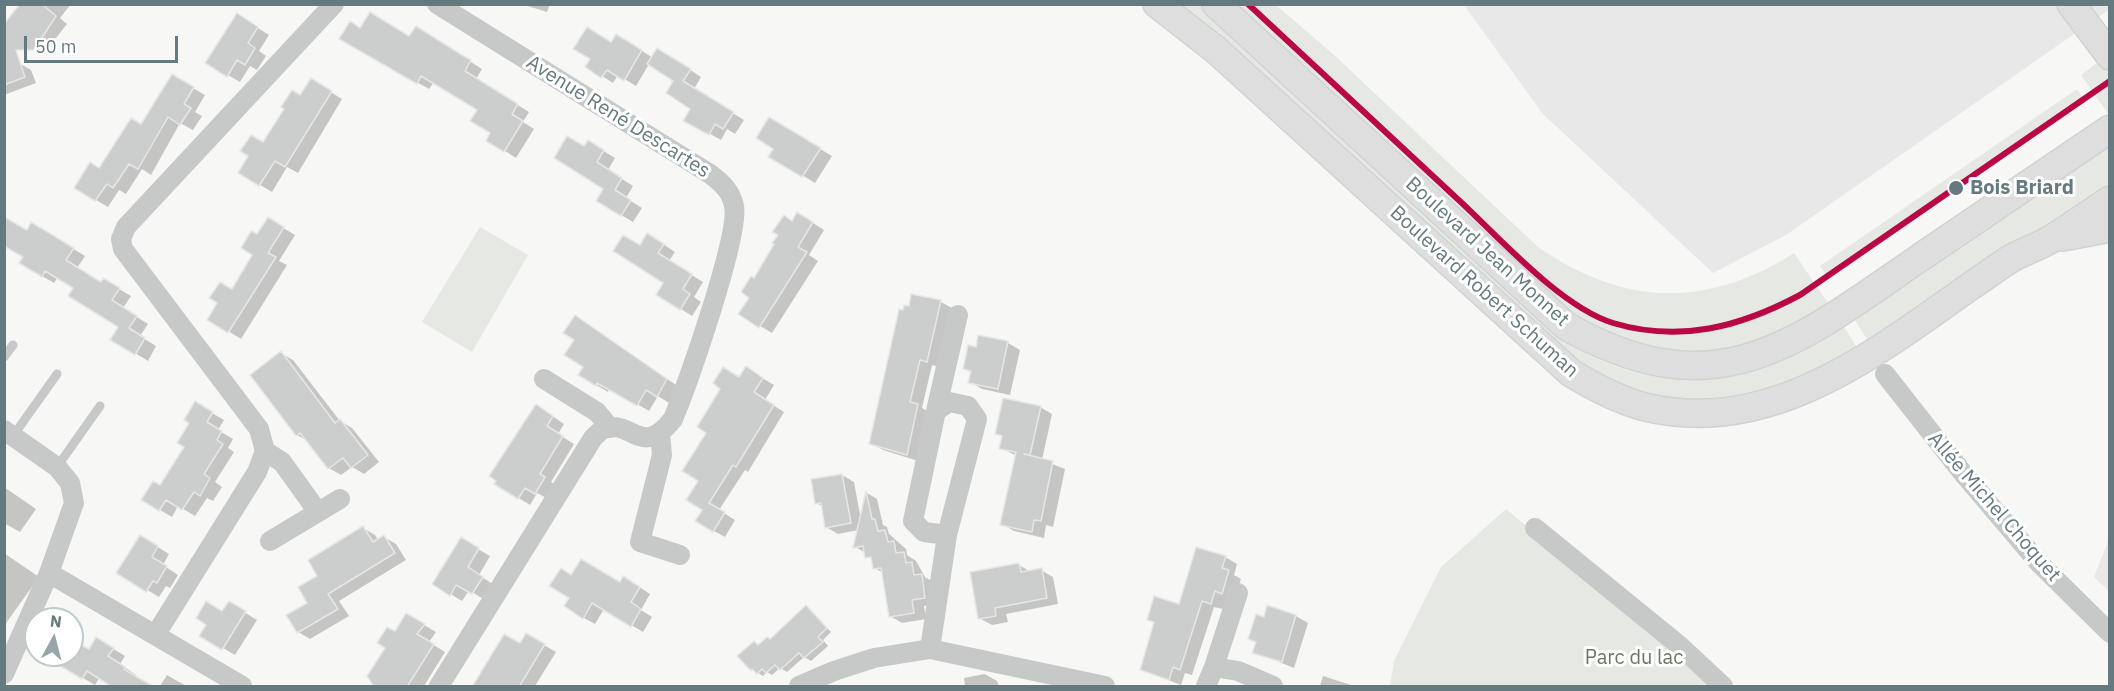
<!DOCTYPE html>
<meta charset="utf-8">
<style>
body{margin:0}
#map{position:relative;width:2114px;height:691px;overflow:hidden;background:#f7f7f6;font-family:"IBM Plex Sans",sans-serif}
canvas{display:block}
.frame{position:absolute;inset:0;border:6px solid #657a7e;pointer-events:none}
.north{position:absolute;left:24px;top:607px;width:60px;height:60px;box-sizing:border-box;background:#fff;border:2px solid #c1cacb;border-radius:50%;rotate:7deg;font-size:16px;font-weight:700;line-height:24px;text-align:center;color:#657a7e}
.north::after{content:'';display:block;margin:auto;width:21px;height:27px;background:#98a6a8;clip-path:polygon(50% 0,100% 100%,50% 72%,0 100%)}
.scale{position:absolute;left:24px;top:36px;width:154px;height:27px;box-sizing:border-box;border:3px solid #657a7e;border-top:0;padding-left:8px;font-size:18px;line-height:21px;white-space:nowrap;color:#657a7e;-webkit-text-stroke:4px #fff;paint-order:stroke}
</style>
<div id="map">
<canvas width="2114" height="691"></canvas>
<div class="frame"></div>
<div class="north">N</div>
<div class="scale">50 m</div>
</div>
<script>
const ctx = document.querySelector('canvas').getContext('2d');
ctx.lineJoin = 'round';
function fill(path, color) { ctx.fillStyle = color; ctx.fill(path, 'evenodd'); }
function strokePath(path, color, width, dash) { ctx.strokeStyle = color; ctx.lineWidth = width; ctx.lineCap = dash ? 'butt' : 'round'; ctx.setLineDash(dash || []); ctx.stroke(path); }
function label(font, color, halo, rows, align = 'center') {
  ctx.font = font + ' "IBM Plex Sans",sans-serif'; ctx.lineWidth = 6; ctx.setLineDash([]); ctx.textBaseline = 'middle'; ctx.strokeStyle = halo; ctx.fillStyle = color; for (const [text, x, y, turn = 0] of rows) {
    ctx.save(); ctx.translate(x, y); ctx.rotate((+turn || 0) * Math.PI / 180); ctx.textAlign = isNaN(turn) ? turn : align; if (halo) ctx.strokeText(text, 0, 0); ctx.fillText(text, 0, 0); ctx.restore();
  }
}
fill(new Path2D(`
 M 2109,4 L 2110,9 L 1786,235 L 1713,273 L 1543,114 L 1464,5 Z
 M 2109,539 L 2109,591 L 2094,577 Z`), '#e7e8e7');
fill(new Path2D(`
 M 1172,5 L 1201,5 L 1528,308 C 1547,325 1566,344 1589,355 C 1648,384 1719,389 1779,362 C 1802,352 1822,338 1842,324 L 1858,349 C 1810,380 1753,401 1694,402 C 1655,403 1614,384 1581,367 Z
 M 1230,5 L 1276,5 L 1333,54 L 1538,247 C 1623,306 1706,309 1794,253 L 1830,306 L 1788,332 L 1714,353 L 1658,352 L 1585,326 Z
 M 2101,60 L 2109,71 L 2109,115 L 2081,75 Z
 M 2077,89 L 2084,100 L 1828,278 L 1820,266 Z
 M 2109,141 L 2109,188 L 1993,257 L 1869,342 L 1852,316 Z
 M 480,227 L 528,255 L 472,352 L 422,322 Z
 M 1506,509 L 1604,591 L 1727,686 L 1390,686 L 1394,661 L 1441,567 Z`), '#e6e8e3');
fill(new Path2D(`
 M 22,4 L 71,4 L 60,18 L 67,24 L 56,38 L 24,44 Z
 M 521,4 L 550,4 L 547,12 Z
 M 237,15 L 269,35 L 259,51 L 266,56 L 257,70 L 250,66 L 240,82 L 207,63 Z
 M 361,29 L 415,42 L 428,35 L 482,69 L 476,79 L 529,112 L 523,122 L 534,129 L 516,158 L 488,140 L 492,133 L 479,109 L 434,82 L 429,89 L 341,39 Z
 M 628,42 L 653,58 L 669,56 L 701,77 L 694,89 L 744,120 L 735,134 L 727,129 L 721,140 L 685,120 L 693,108 L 675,81 L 649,64 L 636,86 L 618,75 L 613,83 L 602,76 L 612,44 Z
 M 19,63 L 31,70 L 36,83 L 4,95 L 4,68 Z
 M 172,76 L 205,95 L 195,112 L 202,116 L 193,130 L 180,123 L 151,175 L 142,169 L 126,194 L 119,190 L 108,207 L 76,188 L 100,170 L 141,126 Z
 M 311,80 L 342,99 L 298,173 L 287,167 L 272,192 L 240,173 Z
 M 770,119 L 832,156 L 815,183 L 771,156 L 775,148 Z
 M 589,142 L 615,158 L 608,170 L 633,186 L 626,198 L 642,208 L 633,222 L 598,201 L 605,189 L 585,148 Z
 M 268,219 L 295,235 L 279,261 L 287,265 L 241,339 L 209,319 L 232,291 L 255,255 Z
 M 810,221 L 824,230 L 809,255 L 818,261 L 772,333 L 740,314 L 751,297 L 755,279 L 793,222 Z
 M 44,231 L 85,256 L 77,268 L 102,283 L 104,280 L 131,296 L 123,308 L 148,324 L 140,336 L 156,346 L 148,361 L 112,339 L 120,326 L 75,288 L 58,277 L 54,283 L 42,276 L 25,257 L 28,232 Z
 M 660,242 L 675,252 L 669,261 L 703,282 L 694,297 L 701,302 L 692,316 L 658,294 L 665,282 L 640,247 Z
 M 913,296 L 941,302 L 952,308 L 939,367 L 932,365 L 922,408 L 929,412 L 918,461 L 883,450 L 871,443 Z
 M 587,324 L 679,387 L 669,403 L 658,396 L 649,411 L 610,388 L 608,392 L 580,375 L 585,367 Z
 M 979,337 L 1008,343 L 1020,350 L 1010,395 L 982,389 L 970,382 L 972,373 L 964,369 L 977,349 Z
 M 281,353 L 293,360 L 340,421 L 352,428 L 379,462 L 364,474 L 352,467 L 341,475 L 329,468 L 308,441 L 297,435 Z
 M 757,375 L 774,385 L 765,400 L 784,412 L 748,472 L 745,470 L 719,510 L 735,520 L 725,537 L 714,531 L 704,510 L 700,480 L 739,378 Z
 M 1040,407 L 1052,414 L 1042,460 L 1065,469 L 1053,527 L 1046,525 L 1044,538 L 1014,531 L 1002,524 L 1017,456 L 1001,448 L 1003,437 L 997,434 Z
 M 207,410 L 224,420 L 218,430 L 233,439 L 228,448 L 234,452 L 215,482 L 222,487 L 213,501 L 207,498 L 195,516 L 178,506 L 172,517 L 143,500 L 160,487 Z
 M 548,413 L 564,424 L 558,434 L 574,444 L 551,482 L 556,485 L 548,499 L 537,493 L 530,505 L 496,484 Z
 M 842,475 L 854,482 L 861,520 L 867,493 L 877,499 L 883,525 L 887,527 L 889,534 L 906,549 L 907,555 L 916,561 L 925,577 L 933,582 L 937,604 L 924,606 L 926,619 L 902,623 L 890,616 L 883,573 L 875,568 L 873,561 L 866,553 L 855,547 L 859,530 L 838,534 L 826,527 L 823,507 L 817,503 Z
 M 4,487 L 36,509 L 20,532 L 4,523 Z
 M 363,528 L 375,535 L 378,540 L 384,537 L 396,544 L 406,560 L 339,601 L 349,616 L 310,639 L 298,632 L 319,576 Z
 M 461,539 L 490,556 L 479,575 L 494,585 L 485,600 L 469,590 L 462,601 L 434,584 Z
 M 153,544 L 169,554 L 163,565 L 178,575 L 170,588 L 166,586 L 159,597 L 119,573 Z
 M 4,553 L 39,577 L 4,626 Z
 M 1225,557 L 1237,564 L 1234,575 L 1241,579 L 1234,599 L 1223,609 L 1214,607 L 1192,675 L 1185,673 L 1181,685 L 1141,669 L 1156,623 L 1149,619 L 1180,606 Z
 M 1019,565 L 1031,572 L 1041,570 L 1053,577 L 1058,604 L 1006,614 L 1008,622 L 992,625 L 979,618 Z
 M 572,577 L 635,584 L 650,594 L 641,610 L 652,617 L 643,632 L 604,609 L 595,624 L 584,618 L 571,597 Z
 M 229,603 L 257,620 L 235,655 L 223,648 L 208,624 L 223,613 Z
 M 806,607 L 831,632 L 823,640 L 828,646 L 811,661 L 804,657 L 787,672 L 780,668 L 772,675 L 767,672 L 763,676 L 758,673 L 754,643 L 760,646 L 771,641 Z
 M 407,615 L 436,632 L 429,642 L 445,652 L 424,686 L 376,686 L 396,633 Z
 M 1296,616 L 1308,623 L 1294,668 L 1254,652 L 1265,619 Z
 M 527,635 L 556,652 L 535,686 L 474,686 L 520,645 Z
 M 97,639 L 125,656 L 120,664 L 136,675 L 135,677 L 100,677 L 95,685 L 59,664 L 65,655 L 72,655 L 72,643 L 89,651 Z
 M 985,674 L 997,681 L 999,686 L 965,686 L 964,678 Z
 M 167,675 L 179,682 L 187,686 L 160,686 Z
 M 1323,676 L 1351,685 L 1353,686 L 1320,686 Z`), '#0003');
const building = new Path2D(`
 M 20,4 L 42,4 L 56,16 L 34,50 L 16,50 L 25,77 L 4,85 L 4,24 Z
 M 370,12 L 409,36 L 416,26 L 462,55 L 471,60 L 465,71 L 518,104 L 512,114 L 523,121 L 504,152 L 486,141 L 490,133 L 470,121 L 477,110 L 421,76 L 417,84 L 339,39 L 350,21 L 360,28 Z
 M 237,13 L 258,27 L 248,43 L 255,48 L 245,65 L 237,60 L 227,77 L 205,63 Z
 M 587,27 L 611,42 L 616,34 L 642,50 L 624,81 L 607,70 L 601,78 L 585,67 L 590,59 L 573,49 Z
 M 657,48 L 691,69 L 683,81 L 734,112 L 723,129 L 715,124 L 709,135 L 683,121 L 690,109 L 666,93 L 673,81 L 647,64 Z
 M 172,74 L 194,87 L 184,104 L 191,108 L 180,125 L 168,117 L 138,169 L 129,164 L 113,188 L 107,184 L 95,201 L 74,188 L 90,162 L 99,168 L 131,118 L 141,124 Z
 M 311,78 L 332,91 L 285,167 L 275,161 L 259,186 L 238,173 L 248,156 L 240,151 L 251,135 L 263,142 L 284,109 L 281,107 L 292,90 L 300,95 Z
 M 769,117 L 821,148 L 802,177 L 768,157 L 773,149 L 756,138 Z
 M 567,136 L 584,146 L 588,140 L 604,150 L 597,162 L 622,178 L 615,190 L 631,200 L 621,216 L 596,201 L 603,189 L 554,158 Z
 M 797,212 L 813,222 L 798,247 L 807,252 L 759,328 L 738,314 L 749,298 L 741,292 L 751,276 L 754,278 L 774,244 L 772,243 L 778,235 L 772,232 L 784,215 L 792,221 Z
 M 4,217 L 27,230 L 31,222 L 74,248 L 66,260 L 101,282 L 103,278 L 120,288 L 112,300 L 137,316 L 129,328 L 145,338 L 135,355 L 110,340 L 118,327 L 68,296 L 73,288 L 45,271 L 42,277 L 19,263 L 23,257 L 4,246 Z
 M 268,217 L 284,227 L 268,253 L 276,257 L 228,333 L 207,320 L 217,303 L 209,298 L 220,282 L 232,289 L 252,255 L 241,248 L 251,231 L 257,234 Z
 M 647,233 L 664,244 L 658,253 L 692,274 L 683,289 L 690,294 L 680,310 L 656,295 L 663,283 L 613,251 L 623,235 L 640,245 Z
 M 911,294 L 941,300 L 927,362 L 920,360 L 910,402 L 918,404 L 907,455 L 869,444 L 899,309 L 903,310 L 904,305 L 909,306 Z
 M 575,315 L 667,379 L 657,397 L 646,390 L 637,406 L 597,383 L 596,386 L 578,375 L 583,367 L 564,355 L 574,340 L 563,333 Z
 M 978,335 L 1008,341 L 998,389 L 968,383 L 971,371 L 963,369 L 968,345 L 976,347 Z
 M 281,351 L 335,423 L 340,419 L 368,455 L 351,468 L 343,458 L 328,469 L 300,433 L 296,436 L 250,375 Z
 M 746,366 L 763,378 L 754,392 L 774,405 L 736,467 L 733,465 L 709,503 L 725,512 L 713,532 L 695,521 L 702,510 L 686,500 L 698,481 L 682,471 L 706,433 L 697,427 L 720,389 L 713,383 L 723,367 L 739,377 Z
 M 1003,398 L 1041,406 L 1030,455 L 1024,454 L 1053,461 L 1041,521 L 1034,520 L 1032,532 L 1000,525 L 1016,452 L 999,449 L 1002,436 L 995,434 Z
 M 195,401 L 213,412 L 207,422 L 222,431 L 217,440 L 223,444 L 204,474 L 210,478 L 200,496 L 194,492 L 182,510 L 166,500 L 159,511 L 141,500 L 153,481 L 160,485 L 184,447 L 177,443 L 189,423 L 184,420 Z
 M 536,404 L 553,416 L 547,426 L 563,436 L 540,474 L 545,477 L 535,494 L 525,488 L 518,499 L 494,484 L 496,481 L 489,476 Z
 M 842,474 L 851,523 L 825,528 L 821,503 L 815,504 L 811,479 Z
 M 866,491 L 872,519 L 875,519 L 878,531 L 885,530 L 888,542 L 894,541 L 896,553 L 904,552 L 906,563 L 912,562 L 914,575 L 922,574 L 925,598 L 912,600 L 914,613 L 889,617 L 881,568 L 873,569 L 871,557 L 865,558 L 863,546 L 853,548 Z
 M 363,526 L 373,542 L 384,535 L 395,553 L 328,594 L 338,609 L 297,633 L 286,615 L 307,603 L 298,587 L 317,576 L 308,560 Z
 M 140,535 L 158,546 L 152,557 L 167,566 L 157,583 L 153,581 L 146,592 L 116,573 Z
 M 461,537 L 479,548 L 468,567 L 483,577 L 472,594 L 456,585 L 450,596 L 432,584 Z
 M 1196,547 L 1226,556 L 1222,568 L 1229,570 L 1222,594 L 1215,591 L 1211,604 L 1202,601 L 1180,670 L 1173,667 L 1169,680 L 1140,670 L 1154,622 L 1147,620 L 1154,596 L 1179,604 Z
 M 581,559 L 620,582 L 623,576 L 640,587 L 631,602 L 641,609 L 631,627 L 592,603 L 583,619 L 564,606 L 569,598 L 549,586 L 561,568 L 571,575 Z
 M 1019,563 L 1021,572 L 1042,568 L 1047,598 L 995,608 L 996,616 L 978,619 L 970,572 Z
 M 206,601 L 222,611 L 229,601 L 246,611 L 222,650 L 199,636 L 206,625 L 196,618 Z
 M 806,605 L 827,628 L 818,637 L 823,642 L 804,658 L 799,653 L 780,670 L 775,665 L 766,673 L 762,669 L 757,674 L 752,669 L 751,671 L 737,656 L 754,641 L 758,645 L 767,637 L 770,639 Z
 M 1267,605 L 1296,615 L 1282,662 L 1252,653 L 1256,642 L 1248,639 L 1256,614 L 1264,617 Z
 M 406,613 L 425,624 L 417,634 L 434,644 L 407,687 L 374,687 L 367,676 L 385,648 L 377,643 L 387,627 L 395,631 Z
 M 526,633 L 545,644 L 519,687 L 472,687 L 504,634 L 520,643 Z
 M 96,637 L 114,648 L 108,656 L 125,667 L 124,669 L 154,687 L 112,687 L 87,671 L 82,679 L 42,655 L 72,655 L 72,640 L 89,649 Z`);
fill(building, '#cccece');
strokePath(building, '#e6e6e6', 1.5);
const secondary = new Path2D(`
 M 1157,4 L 1216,50 L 1571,373 C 1594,387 1618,400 1645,407 C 1773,438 1880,349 1978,281 C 1989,274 2000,265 2012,258 C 2025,251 2040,246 2053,238 C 2072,226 2091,213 2110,200
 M 1216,4 L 1566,326 C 1717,412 1796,343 1921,257 C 1984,214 2047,171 2110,129
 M 2071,4 L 2110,56
 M 2063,237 L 2110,228`);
strokePath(secondary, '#d1d3d3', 30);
strokePath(new Path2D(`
 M 4,357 L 13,345
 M 13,436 L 57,374
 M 57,467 L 100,406`), '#c7c9c9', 9);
strokePath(new Path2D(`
 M 437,4 L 710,174 C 722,183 731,191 734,206 C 740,235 687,386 673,419 C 641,460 632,418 604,429 C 601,430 596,435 593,438 L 439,686
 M 1885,374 L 1962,472 L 2040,564 L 2110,633
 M 544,379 L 597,412 L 610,428
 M 936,411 L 958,315
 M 4,430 L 57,467 L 70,483 L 74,503 L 49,573 L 4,674
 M 660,433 L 662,455 L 640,542 L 680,555
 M 265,451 L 282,462 L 318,512
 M 1535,528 L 1680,646 L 1723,686
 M 270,541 L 340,499
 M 49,573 L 242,686
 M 156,634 L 257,472 L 265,451 L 259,429 L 123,249 L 121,239 L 126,227 L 334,4
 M 930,649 L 947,535 L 977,419 L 968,406 L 949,402 L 936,411 L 913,521 L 924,532 L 947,535
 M 1214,667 L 1238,593
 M 799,686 L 834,671 L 874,658 L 930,649 L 1105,686
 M 1206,686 L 1214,667 L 1238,671 L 1273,686`), '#c7c9c9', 20);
strokePath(secondary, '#dedede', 27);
strokePath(new Path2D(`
 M 1248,4 C 1320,71 1392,138 1464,205 C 1502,241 1563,308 1613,323 C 1680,343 1740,327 1800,295 L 2110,81`), '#b90845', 6);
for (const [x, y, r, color] of [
 [1956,188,8,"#657a7e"]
]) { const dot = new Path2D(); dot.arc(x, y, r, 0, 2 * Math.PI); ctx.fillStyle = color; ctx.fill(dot); strokePath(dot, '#fff', 2); }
label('20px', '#657a7e', '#fff', [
 ["Avenue René Descartes",618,117,32],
 ["Boulevard Jean Monnet",1487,252,42],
 ["Boulevard Robert Schuman",1484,292,42],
 ["Allée Michel Choquet",1994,507,49]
]);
label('bold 20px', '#657a7e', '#fff', [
 ["Bois Briard",1970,188]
], 'left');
label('20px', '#6c7763', '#fff', [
 ["Parc du lac",1634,658]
]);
</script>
